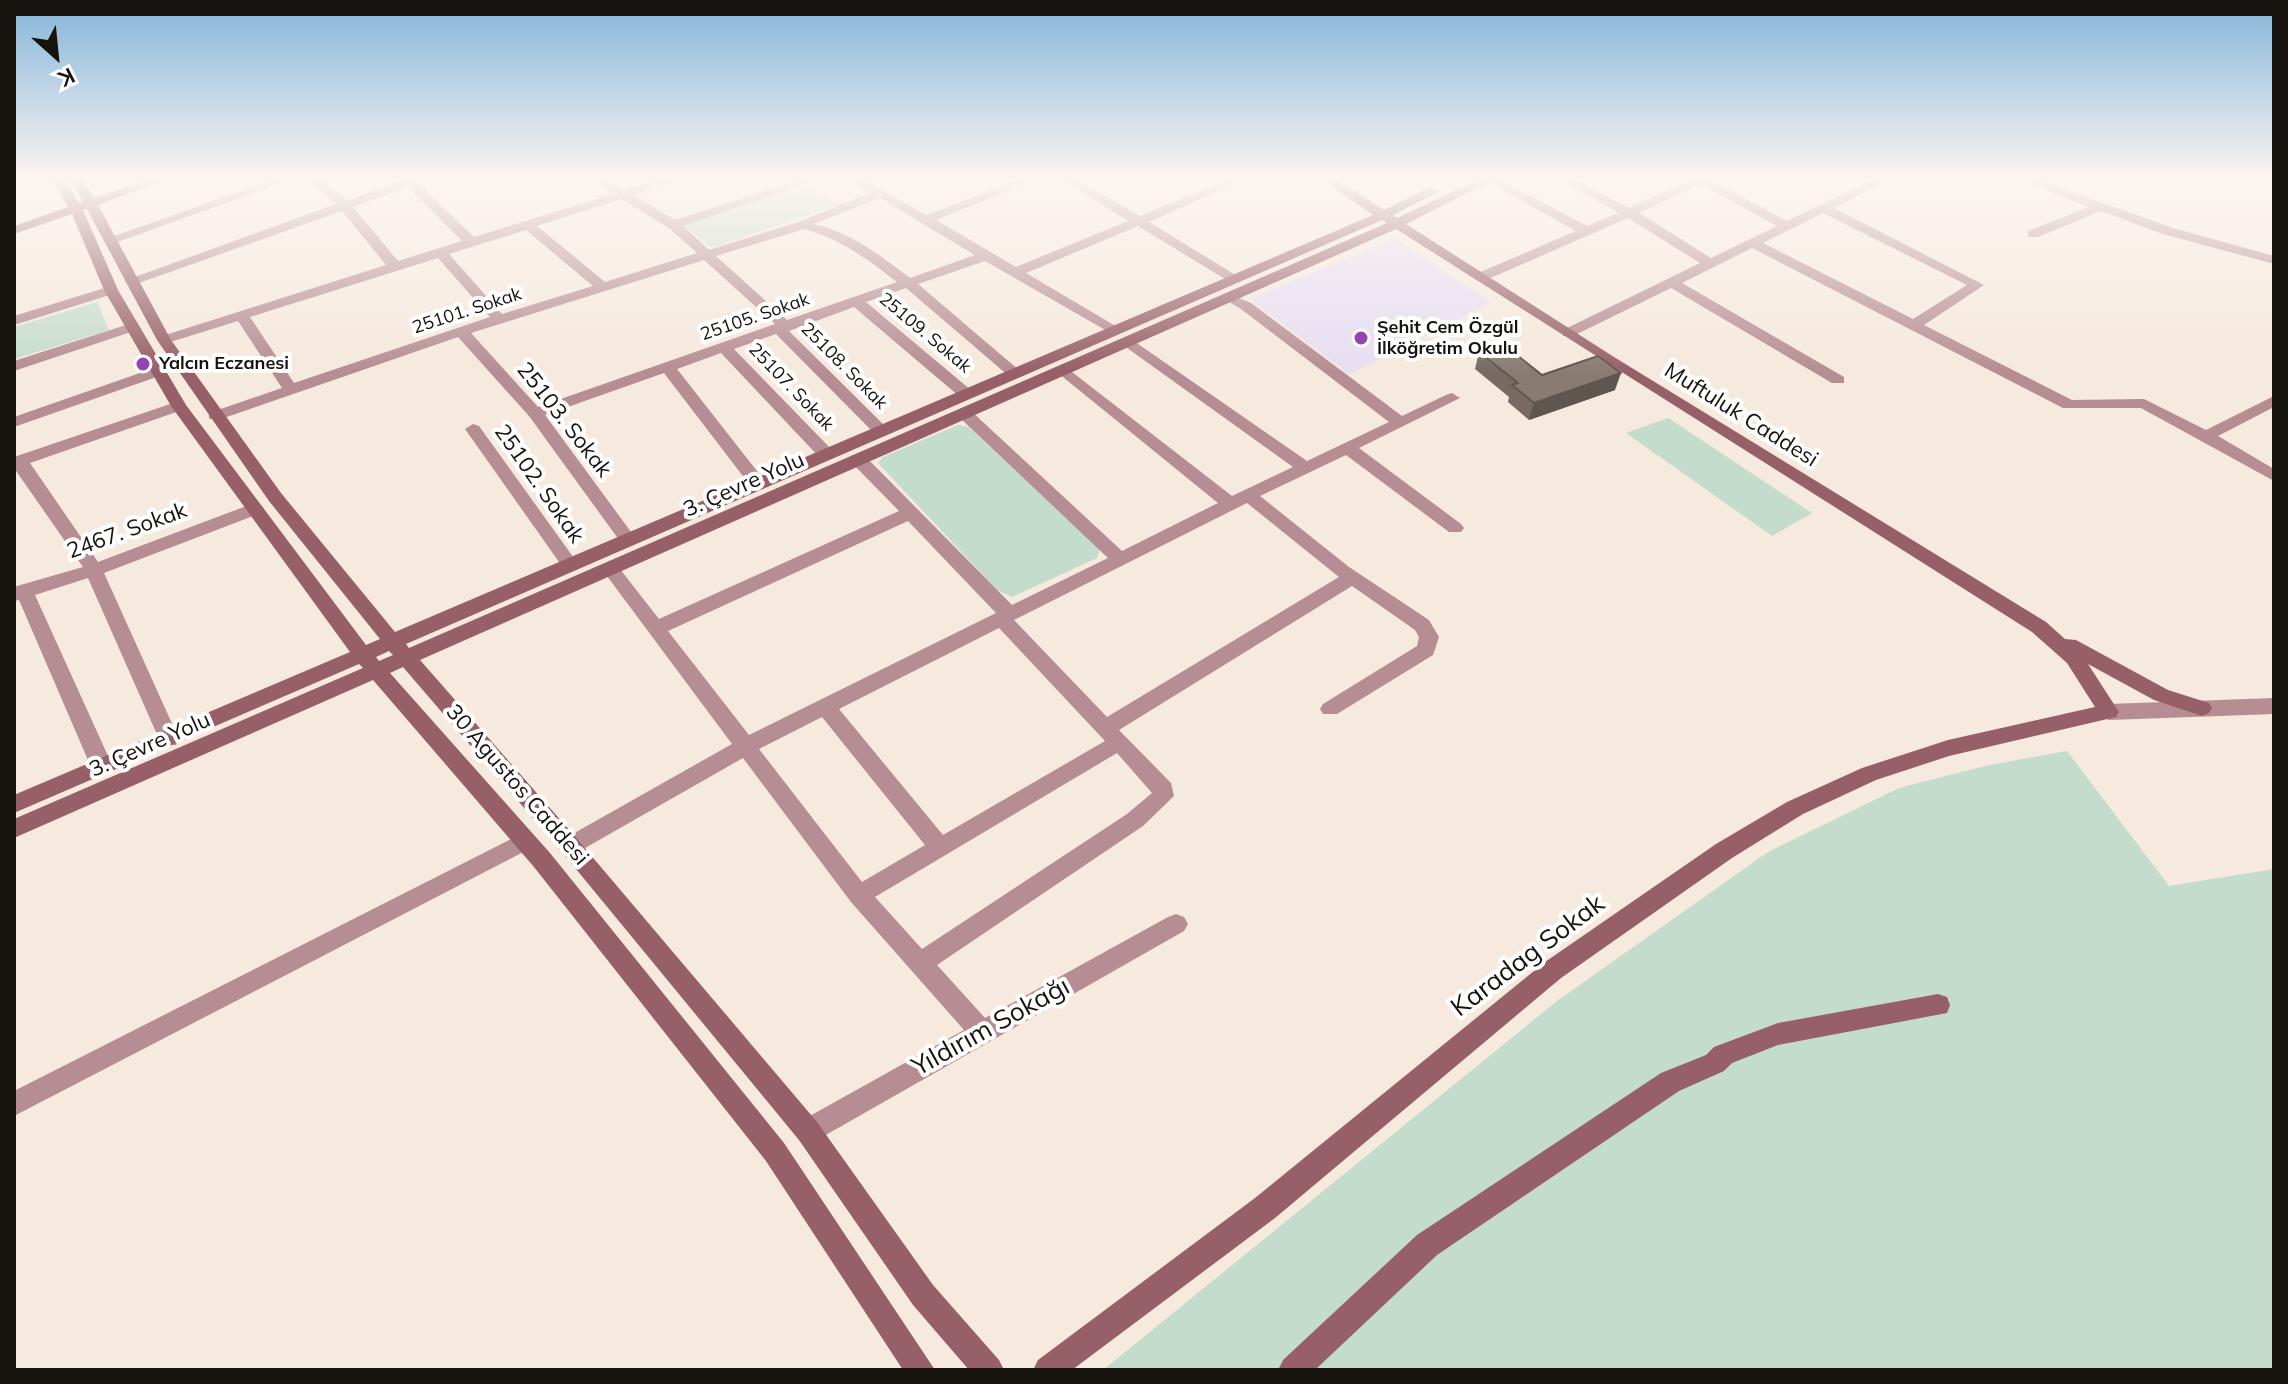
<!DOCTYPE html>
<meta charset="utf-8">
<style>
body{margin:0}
#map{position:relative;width:2288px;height:1384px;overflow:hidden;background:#f6e9dd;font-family:Mulish,sans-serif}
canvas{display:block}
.frame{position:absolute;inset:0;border:16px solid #16120e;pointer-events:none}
.north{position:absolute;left:16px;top:16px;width:80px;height:80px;-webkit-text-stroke:6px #fff;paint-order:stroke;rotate:153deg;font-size:22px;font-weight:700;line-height:32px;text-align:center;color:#16120e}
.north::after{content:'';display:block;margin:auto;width:28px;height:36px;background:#16120e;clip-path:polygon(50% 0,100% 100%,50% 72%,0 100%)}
</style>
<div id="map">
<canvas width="2288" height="1384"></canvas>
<div class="frame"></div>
<div class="north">K</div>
</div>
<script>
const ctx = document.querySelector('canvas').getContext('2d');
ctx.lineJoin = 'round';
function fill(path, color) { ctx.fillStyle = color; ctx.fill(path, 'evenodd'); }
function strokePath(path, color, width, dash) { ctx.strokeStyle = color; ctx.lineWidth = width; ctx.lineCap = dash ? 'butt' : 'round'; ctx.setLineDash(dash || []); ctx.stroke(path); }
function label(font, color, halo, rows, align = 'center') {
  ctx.font = font + ' Mulish,sans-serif'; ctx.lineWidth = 8; ctx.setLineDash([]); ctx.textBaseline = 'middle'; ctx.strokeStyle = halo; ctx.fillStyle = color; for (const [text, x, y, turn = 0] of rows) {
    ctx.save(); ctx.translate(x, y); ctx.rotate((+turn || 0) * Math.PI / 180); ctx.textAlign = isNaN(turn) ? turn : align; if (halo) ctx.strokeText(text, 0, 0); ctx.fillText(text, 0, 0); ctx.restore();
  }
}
fill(new Path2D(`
 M 1394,238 L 1491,302 L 1349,374 L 1250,299 Z`), '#e6ddf2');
fill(new Path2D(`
 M 803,184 L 838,205 L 712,248 L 681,224 Z
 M 97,302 L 109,330 L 14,359 L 14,327 Z
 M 1668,418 L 1812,513 L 1772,536 L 1626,433 Z
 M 958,425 L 969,427 L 1100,549 L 1097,558 L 1012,597 L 997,590 L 878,463 L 883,457 Z
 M 2067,751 L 2169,886 L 2274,869 L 2274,1370 L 1103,1370 L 1557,1001 L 1768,852 L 1899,788 L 1989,765 Z`), '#c4dccb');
fill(new Path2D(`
 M 275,179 L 292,179 L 115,243 L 103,240 Z
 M 309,179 L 322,179 L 347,201 L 405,179 L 426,179 L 419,184 L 474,237 L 612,194 L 590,179 L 604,179 L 624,190 L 660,179 L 678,179 L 676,182 L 633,195 L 675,220 L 802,179 L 819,179 L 683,226 L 709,250 L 798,222 L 870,193 L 850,179 L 864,179 L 926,215 L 1021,179 L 1037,179 L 936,220 L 1016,267 L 1128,221 L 1062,179 L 1076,179 L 1140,216 L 1230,179 L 1246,179 L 1149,222 L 1242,279 L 1240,282 L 1230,282 L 1138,226 L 1026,273 L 1119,328 L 1121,331 L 1114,335 L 985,261 L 918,284 L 1020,371 L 1023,374 L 1015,379 L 1010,377 L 906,288 L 866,302 L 972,391 L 974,394 L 966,399 L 960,397 L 854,307 L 789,331 L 887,428 L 889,431 L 881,436 L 875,434 L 776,334 L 734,349 L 833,451 L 835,455 L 827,460 L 821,459 L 721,353 L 677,369 L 764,480 L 767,484 L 764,488 L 752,488 L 664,373 L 545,415 L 634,536 L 637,540 L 634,544 L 622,544 L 529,416 L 458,337 L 221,419 L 209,419 L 209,413 L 282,388 L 238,321 L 164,344 L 159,343 L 159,337 L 386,265 L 342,211 L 136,284 L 131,285 L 124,281 L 336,204 ZM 408,187 L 462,241 L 398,261 L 353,207 ZM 880,198 L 975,255 L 910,278 C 881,256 850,232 814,224 ZM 621,199 L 669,228 L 697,253 L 605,282 L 537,226 ZM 804,229 C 839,238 869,260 897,282 L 787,320 L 716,256 ZM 526,230 L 593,286 L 502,314 L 449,254 ZM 438,258 L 490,317 L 294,383 L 250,317 ZM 704,260 L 775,324 L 538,407 L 471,333 Z
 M 1483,179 L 1498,179 L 1587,226 L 1619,213 L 1559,179 L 1574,179 L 1629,208 L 1692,179 L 1709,179 L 1787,221 L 1874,179 L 1889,179 L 1834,208 L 1984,285 L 1924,325 L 2072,400 L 2144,399 L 2206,430 L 2274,396 L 2274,407 L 2218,436 L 2274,469 L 2274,481 L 2141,408 L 2063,408 L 1752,248 L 1682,283 L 1844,377 L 1844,383 L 1832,383 L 1671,288 L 1573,336 L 1563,336 L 1563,330 L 1700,263 L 1628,218 L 1486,280 L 1476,280 L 1476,274 L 1576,231 ZM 1700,184 L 1777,226 L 1711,258 L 1639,213 ZM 1823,213 L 1967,285 L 1913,319 L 1763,243 Z
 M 2019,179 L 2036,179 L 2173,228 L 2274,256 L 2274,264 L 2163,234 L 2101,211 L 2038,237 L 2028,237 L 2028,231 L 2089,207 Z
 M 111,286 L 118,290 L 116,293 L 14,325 L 14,316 Z
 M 1229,294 L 1251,303 L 1402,416 L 1446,395 L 1452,393 L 1460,398 L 1359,448 L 1461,524 L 1464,528 L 1461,532 L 1449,532 L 1346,455 L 1260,496 L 1349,567 L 1429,620 L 1439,637 L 1433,655 L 1337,714 L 1323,714 L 1320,709 L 1323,704 L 1417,646 L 1419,637 L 1415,630 L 1352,586 L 1119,730 L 1171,783 L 1174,796 L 1143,826 L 937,965 L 985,1018 L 1168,917 L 1176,914 L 1184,917 L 1188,924 L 1184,931 L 817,1140 L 808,1144 L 799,1140 L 795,1131 L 799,1122 L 964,1030 L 851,902 L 743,758 L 578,852 L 570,855 L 562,852 L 559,846 L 562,840 L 732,744 L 601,568 L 610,562 L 616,564 L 659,619 L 899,511 L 852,463 L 850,459 L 852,455 L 864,455 L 1012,605 L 1108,558 L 958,416 L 956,413 L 964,408 L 970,410 L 1122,551 L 1218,503 L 1058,373 L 1055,370 L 1063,365 L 1232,496 L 1293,467 L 1123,345 L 1120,342 L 1128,337 L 1307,461 L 1389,422 L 1241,309 L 1222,298 ZM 1247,503 L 1339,577 L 1107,717 L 1014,620 ZM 908,521 L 996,613 L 749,735 L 668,631 ZM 999,628 L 1105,741 L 943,835 L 839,709 ZM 822,717 L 925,845 L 862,882 L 759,749 ZM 1117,753 L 1152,793 L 1127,814 L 922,949 L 875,897 Z
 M 132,323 L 139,327 L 137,330 L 14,371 L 14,361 Z
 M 160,366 L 168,371 L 165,374 L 14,427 L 14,417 Z
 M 179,401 L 185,403 L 185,409 L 30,463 L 98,562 L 249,505 L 261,505 L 264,509 L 261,513 L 104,573 L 179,739 L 176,745 L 162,745 L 159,739 L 88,578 L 35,595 L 113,767 L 109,773 L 102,775 L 95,773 L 91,767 L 19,600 L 14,601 L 14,588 L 17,586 L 83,567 L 14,468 L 14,457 Z
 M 473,424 L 479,426 L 576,561 L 579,565 L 576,569 L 564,569 L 465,429 Z
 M 2274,698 L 2274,714 L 2109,720 L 2102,717 L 2099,712 L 2102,707 L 2109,704 Z
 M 525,832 L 533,835 L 536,841 L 533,847 L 14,1116 L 14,1091 Z`), '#b58d92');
fill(new Path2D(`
 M 52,179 L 64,179 L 79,203 L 83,202 L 71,179 L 83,179 L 94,198 L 150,179 L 167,179 L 98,205 L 171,340 L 281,493 L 395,632 L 1373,215 L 1321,179 L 1335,179 L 1384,210 L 1429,188 L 1440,191 L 1393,215 L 1397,218 L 1480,179 L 1495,179 L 1406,224 L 1614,357 L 2046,622 L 2065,639 L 2076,640 L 2168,690 L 2209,703 L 2212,708 L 2209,713 L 2202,716 L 2154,700 L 2088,664 L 2119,712 L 2116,717 L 1949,756 L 1876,780 L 1803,814 L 1732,858 L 1561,978 L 1275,1218 L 1072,1370 L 1033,1370 L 1038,1360 L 1255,1198 L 1545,962 L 1716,844 L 1787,802 L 1862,768 L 1948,740 L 2095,707 L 2067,663 L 2032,632 L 1396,229 L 420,660 L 578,840 L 817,1122 L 933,1285 L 999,1360 L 1004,1370 L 969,1370 L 913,1305 L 799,1140 L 562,852 L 403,667 L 390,673 L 550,853 L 784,1143 L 935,1370 L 903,1370 L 766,1161 L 534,867 L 373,680 L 14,838 L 14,819 L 363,668 L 359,664 L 14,813 L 14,795 L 350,652 L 171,406 L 104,290 L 72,214 L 14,234 L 14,226 L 68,207 ZM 87,209 L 157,340 L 269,501 L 380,639 L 366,645 L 186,405 L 118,290 L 83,210 ZM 1382,220 L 1387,223 L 409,648 L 406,644 ZM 389,651 L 393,655 L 379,661 L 376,657 Z
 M 1938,994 L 1947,997 L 1950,1005 L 1947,1013 L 1778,1045 L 1732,1063 L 1724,1071 L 1679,1091 L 1437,1255 L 1315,1370 L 1278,1370 L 1283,1360 L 1417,1235 L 1661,1073 L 1706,1055 L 1714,1047 L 1778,1023 Z`), '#975f68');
fill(new Path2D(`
 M 1479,352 L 1542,375 L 1615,390 L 1529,420 L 1508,402 L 1509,397 L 1475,369 Z`), '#766a62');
fill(new Path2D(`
 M 1621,373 L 1615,390 L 1529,420 L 1534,403 Z`), '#605650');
const building = new Path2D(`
 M 1503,344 L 1542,375 L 1598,356 L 1621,373 L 1534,403 L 1512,385 L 1518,383 L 1479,352 Z`);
fill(building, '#897b72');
strokePath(building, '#605650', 2);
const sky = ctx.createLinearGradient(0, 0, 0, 372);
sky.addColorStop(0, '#84b5da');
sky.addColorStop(0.48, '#fbf5f0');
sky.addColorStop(1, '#fbf5f000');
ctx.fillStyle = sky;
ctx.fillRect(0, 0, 2288, 372);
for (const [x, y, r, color] of [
 [1361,338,8,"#9443b2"],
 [143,364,8,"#9443b2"]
]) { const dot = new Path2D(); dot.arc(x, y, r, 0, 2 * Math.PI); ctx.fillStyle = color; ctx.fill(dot); strokePath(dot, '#fff', 3); }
label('18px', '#16120e', '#fff', [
 ["25101. Sokak",467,311,-18],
 ["25105. Sokak",755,317,-19],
 ["25109. Sokak",925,333,40],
 ["25108. Sokak",844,366,45],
 ["25107. Sokak",791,387,46]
]);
label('bold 18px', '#16120e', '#fff', [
 ["Şehit Cem Özgül",1377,328],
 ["İlköğretim Okulu",1377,349],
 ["Yalcın Eczanesi",159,364]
], 'left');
label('22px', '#16120e', '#fff', [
 ["Muftuluk Caddesi",1741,415,32],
 ["25103. Sokak",564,420,52],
 ["25102. Sokak",539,484,55],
 ["3. Çevre Yolu",744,485,-24],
 ["2467. Sokak",127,531,-20],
 ["3. Çevre Yolu",150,745,-24],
 ["30 Agustos Caddesi",517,785,49]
]);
label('26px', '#16120e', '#fff', [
 ["Karadag Sokak",1528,956,-37],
 ["Yıldırım Sokağı",991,1027,-29]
]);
</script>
